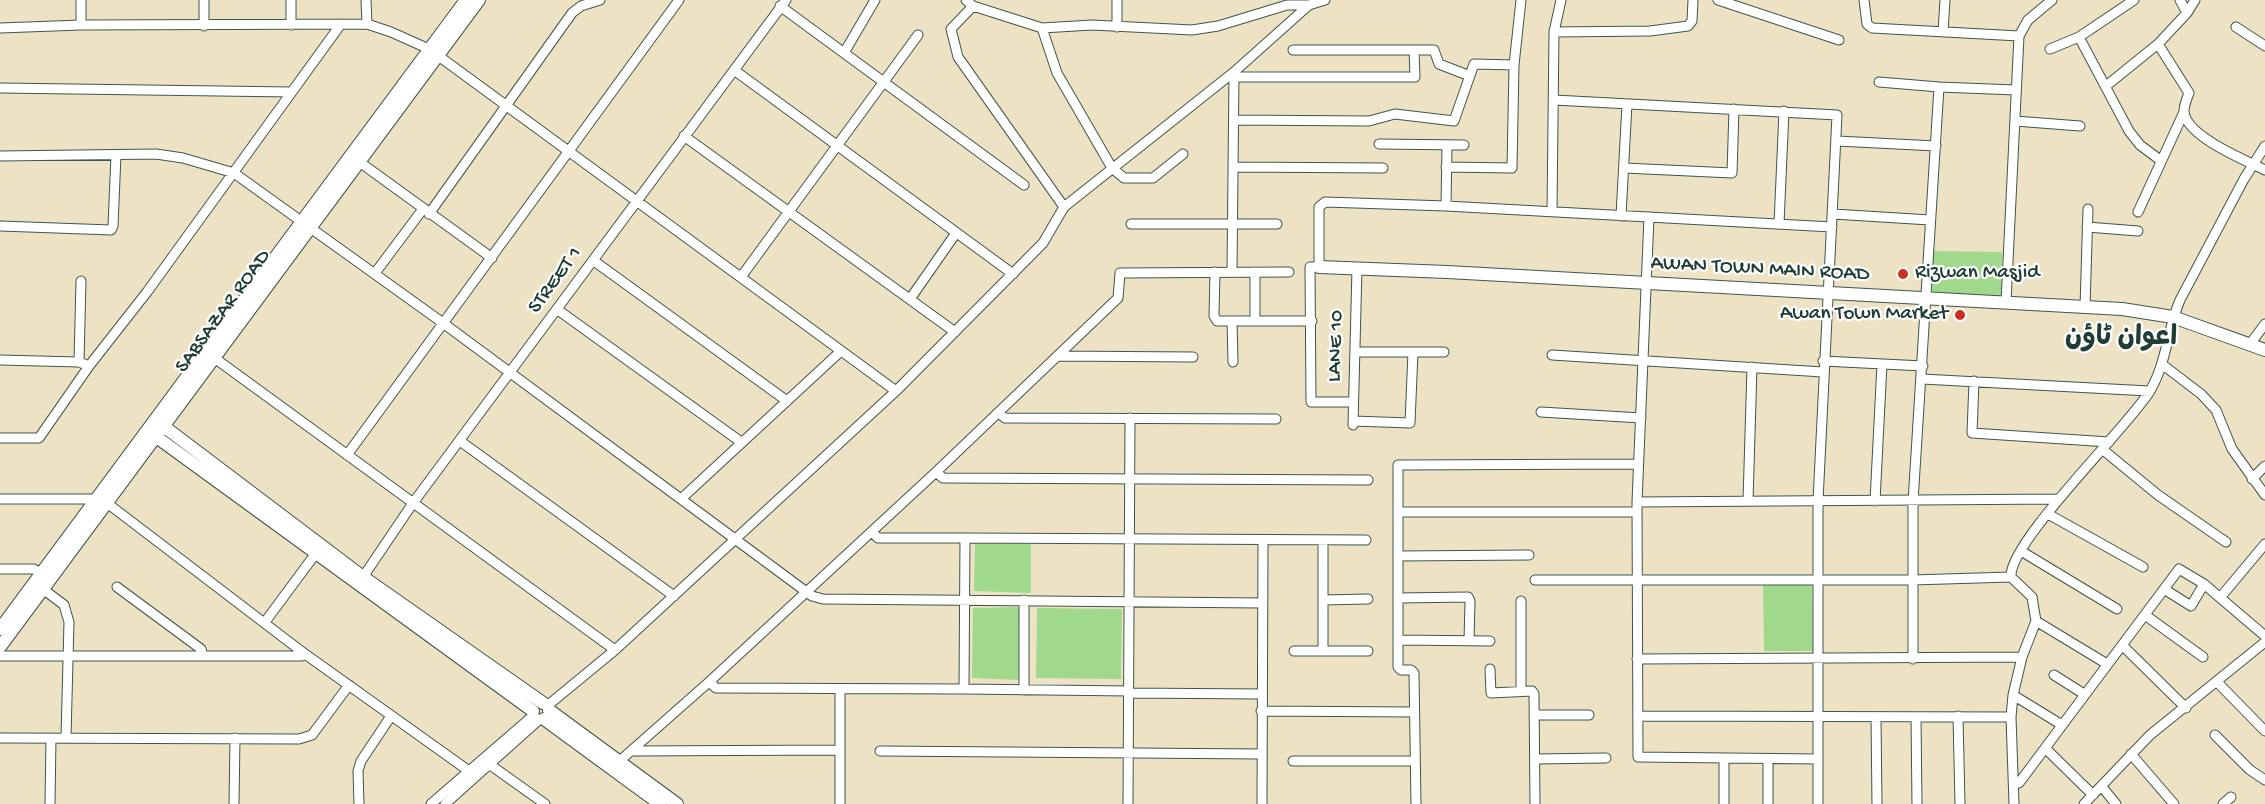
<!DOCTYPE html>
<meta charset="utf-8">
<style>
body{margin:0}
canvas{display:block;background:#ede3c4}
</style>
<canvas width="2265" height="804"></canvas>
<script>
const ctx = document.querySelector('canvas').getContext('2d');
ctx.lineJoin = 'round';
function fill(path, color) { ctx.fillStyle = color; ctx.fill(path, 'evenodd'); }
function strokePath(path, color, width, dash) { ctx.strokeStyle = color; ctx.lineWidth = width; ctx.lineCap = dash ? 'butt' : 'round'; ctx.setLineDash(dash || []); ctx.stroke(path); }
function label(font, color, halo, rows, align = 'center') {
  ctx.font = font + ' "Gochi Hand","Playpen Sans Arabic",sans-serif'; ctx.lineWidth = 4.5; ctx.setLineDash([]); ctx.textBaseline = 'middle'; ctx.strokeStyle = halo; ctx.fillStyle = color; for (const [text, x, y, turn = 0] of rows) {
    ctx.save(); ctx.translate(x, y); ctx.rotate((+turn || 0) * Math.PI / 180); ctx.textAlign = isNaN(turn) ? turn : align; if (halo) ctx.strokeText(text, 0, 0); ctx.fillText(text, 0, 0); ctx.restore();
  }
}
fill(new Path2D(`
 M 1933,251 L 2002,252 L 2001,296 L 1932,295 Z
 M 975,544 L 1031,544 L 1031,593 L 974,591 Z
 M 1812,584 L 1813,651 L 1764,651 L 1763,585 Z
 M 1022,607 L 1021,680 L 972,678 L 973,608 Z
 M 1037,608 L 1122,609 L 1121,679 L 1036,678 Z`), '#a0d98b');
const minor = new Path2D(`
 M 366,0 L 367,24
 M 966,0 L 973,6 L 1042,28 L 1092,25 L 1192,30 L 1218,26 L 1287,5 L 1309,5
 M 1117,0 L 1117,27
 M 1718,0 L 1839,40
 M 1864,0 L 1867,24 L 1872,28 L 2019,36
 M 2180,0 L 2187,13 L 2158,44 L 2189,93 C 2187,98 2184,105 2184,111 C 2185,136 2245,160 2265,170
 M 780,6 L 1024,185
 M 973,6 L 951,29 L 958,57 L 1064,207
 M 2187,13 L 2195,0
 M 81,25 L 81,0
 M 291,25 L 291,0
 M 204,26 L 204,0
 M 2236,27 L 2265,46
 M 0,28 L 81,25 L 367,24 L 391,32 L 429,49 L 896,391
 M 1042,28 L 1057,73 L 1112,168 L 1124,178 L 1153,178 L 1183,154
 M 1554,32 L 1650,31 L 1688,26 L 1692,21 L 1693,0
 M 1943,32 L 1945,0
 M 2079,37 L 2129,131 L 2140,145 L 2160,160
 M 2050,49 L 2079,37 L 2134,0
 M 1293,50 L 1434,50 L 1439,64 L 1470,76
 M 844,53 L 875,0
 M 734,70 L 1013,274
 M 1234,77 L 1415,77 L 1414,50
 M 1879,82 L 1939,87
 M 2106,86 L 2158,44
 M 0,88 L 292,92
 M 1554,100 L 1837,115 L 1818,501 L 1818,804
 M 1234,120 L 1369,121 L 1395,114 L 1454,121 L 1474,64 L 1514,65
 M 2015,121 L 2080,126
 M 684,136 L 955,332
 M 1837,141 L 1936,146
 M 1379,144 L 1464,145
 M 0,156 L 156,154 L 183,158 L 234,173 L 443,323 L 812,596 L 823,599 L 1261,603
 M 354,158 L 492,258
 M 1233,167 L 1383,168
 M 1446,167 L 1512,168 L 1514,65 L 1521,0
 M 1624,168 L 1732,173 L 1734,109
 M 1446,206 L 1447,145
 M 1552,211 L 1554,32 L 1561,0
 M 2138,212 L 2184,112
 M 429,214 L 572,13 L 581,6 L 600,0
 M 1833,214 L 1930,220
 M 1621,216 L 1627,104
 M 1649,217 L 1637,502 L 1638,757 L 1818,759
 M 1131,224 L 1277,224
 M 1779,224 L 1784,111
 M 0,226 L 111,230 L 113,226 L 116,155
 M 2087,227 L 2138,231
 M 594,261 L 787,401
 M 1215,272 L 1214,316 L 1217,321 L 1232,321 L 1233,362
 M 1232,272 L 1234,72
 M 375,273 L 423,209
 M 741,277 L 918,35
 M 910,299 L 956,233
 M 2006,302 L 2019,36 L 2028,20 L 2052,0
 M 2085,307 L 2088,209
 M 558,310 L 741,442
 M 1232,321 L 1312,321
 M 1255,321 L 1255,272
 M 2250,344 L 2265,324
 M 1356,352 L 1444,352
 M 209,354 L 615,650
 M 1552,355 L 1823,372
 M 1057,356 L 1193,357
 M 0,360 L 79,362 L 89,366
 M 1823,361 L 1923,366
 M 79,362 L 81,281
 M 2163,365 L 2201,394 L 2216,410 L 2232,449 L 2265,495
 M 1922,379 L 2149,391
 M 1974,381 L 1972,433 L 2109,442
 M 1353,402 L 1311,402 L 1310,267 L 1319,267 L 1319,207 L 1325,202 L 1446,206 L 1832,227
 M 1541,412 L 1641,418
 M 999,413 L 1005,418 L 1276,419
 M 1353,421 L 1410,423 L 1413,352
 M 1353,425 L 1357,268
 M 0,438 L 39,438 L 89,366 L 147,292 L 341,24
 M 460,441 L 674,596
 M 2102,449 L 2158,495 L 2226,542
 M 347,455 L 679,0
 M 936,472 L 943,478 L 1368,480
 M 2252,479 L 2265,466
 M 0,499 L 91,499 L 107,503 L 305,654 L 476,776
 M 681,499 L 841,351
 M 1748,501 L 1752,367
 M 1875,501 L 1882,364
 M 1637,502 L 2058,499
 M 1398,512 L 1637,512
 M 2048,514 L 2143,567
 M 872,532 L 878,538 L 965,538 L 964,689 L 1129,691
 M 965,538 L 1366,540
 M 1323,540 L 1323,651
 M 2021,551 L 2117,609
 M 1398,556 L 1529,555
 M 0,569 L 34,569 L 46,578
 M 2011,577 L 2032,597 L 2036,621 L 2022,657 L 2013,695 L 2011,717 L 2014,804
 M 361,580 L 413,503 L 786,0
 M 1535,580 L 1912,580 L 2011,577 C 2008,543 2127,428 2150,391 C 2167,362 2167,330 2180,300 L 2244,179 L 2265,146
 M 39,586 L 64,605 L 69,622 L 66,737
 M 117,587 L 201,649 L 203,656
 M 2164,589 L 2191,606 L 2204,584
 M 2224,593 L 2265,544
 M 1399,598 L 1468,597 L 1470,601 L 1469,641
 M 1024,600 L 1024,690
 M 1324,600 L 1368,599
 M 1521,601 L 1521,691
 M 2145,615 L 2203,657
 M 2036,621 L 2107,664
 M 265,622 L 319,549
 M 1399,640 L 1490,641
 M 2122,645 L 2186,708
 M 1294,651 L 1368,651
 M 0,656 L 302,656 L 305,654
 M 1637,659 L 2022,657
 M 1913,659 L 1913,502 L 1939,87 L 2016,90
 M 1490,669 L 1491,693 L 1532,691 L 1534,694 L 1535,804
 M 2054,675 L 2084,694
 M 709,682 L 716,688 L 964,689
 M 2218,683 L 2265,731
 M 1129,693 L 1262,694
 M 2013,695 L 2062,725
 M 547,706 L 615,650 L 896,391 L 1043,243 L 1064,207 L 1234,72 L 1309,5 L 1325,0
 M 1261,711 L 1414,712
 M 1534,715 L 1589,715
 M 1638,716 L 2011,717
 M 1958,716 L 1960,804
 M 1876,717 L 1877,804
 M 1916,717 L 1917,804
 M 2215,735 L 2250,770 L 2265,780
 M 0,738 L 299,739 L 312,735 L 349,685
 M 2045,748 L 2093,795
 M 632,751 L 839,750
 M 880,751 L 1262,754
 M 2131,754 L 2174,804
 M 1535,759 L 1606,758
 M 1768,759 L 1768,804
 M 1724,760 L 1724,804
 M 1293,761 L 1415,761
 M 489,764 L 545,804
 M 615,765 L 709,682 L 936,472 L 1118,298 L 1120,273 L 1289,272
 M 2014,783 L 2019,783 L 2179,569 L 2204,584 L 2265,636
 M 2102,787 L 2116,804
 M 50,804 L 51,738
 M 234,804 L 235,738
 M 359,804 L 358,771 L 361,761 L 391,716
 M 431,804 L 534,715
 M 445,804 L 540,719
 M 840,804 L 840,689
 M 1128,804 L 1130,418
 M 1262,804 L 1263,540
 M 1416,804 L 1414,673 L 1411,670 L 1401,670 L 1398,667 L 1398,465 L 1638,464
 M 2084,804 L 2150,735 L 2265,642
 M 2223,804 L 2231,797`);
const tertiary = new Path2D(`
 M 1319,267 L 1447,272 L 2122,309 L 2173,317 L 2265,350
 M 158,422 L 363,577 L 543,703
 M 151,433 L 533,711
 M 0,629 L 466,0
 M 0,647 L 479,0
 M 549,710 L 677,804
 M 544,719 L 660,804`);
strokePath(minor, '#3e564a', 11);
strokePath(tertiary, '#3e564a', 14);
strokePath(minor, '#fff', 9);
strokePath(tertiary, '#fff', 12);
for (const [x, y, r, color] of [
 [1903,274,6,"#c8321e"],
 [1960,315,6,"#c8321e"]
]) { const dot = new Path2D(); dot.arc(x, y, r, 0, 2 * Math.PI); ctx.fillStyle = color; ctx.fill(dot); strokePath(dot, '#fff', 2); }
label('21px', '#1f3d34', '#fff', [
 ["AWAN TOWN MAIN ROAD",1760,270,3],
 ["STREET 1",556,281,-54],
 ["SABSAZAR ROAD",224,312,-54],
 ["LANE 10",1337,346,-88]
]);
label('21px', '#1f3d34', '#fff', [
 ["Rizwan Masjid",1915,274],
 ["Awan Town Market",1948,315,"right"]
], 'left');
label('bold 27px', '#1f3d34', '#fff', [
 ["اعوان ٹاؤن",2121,340]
]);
</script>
